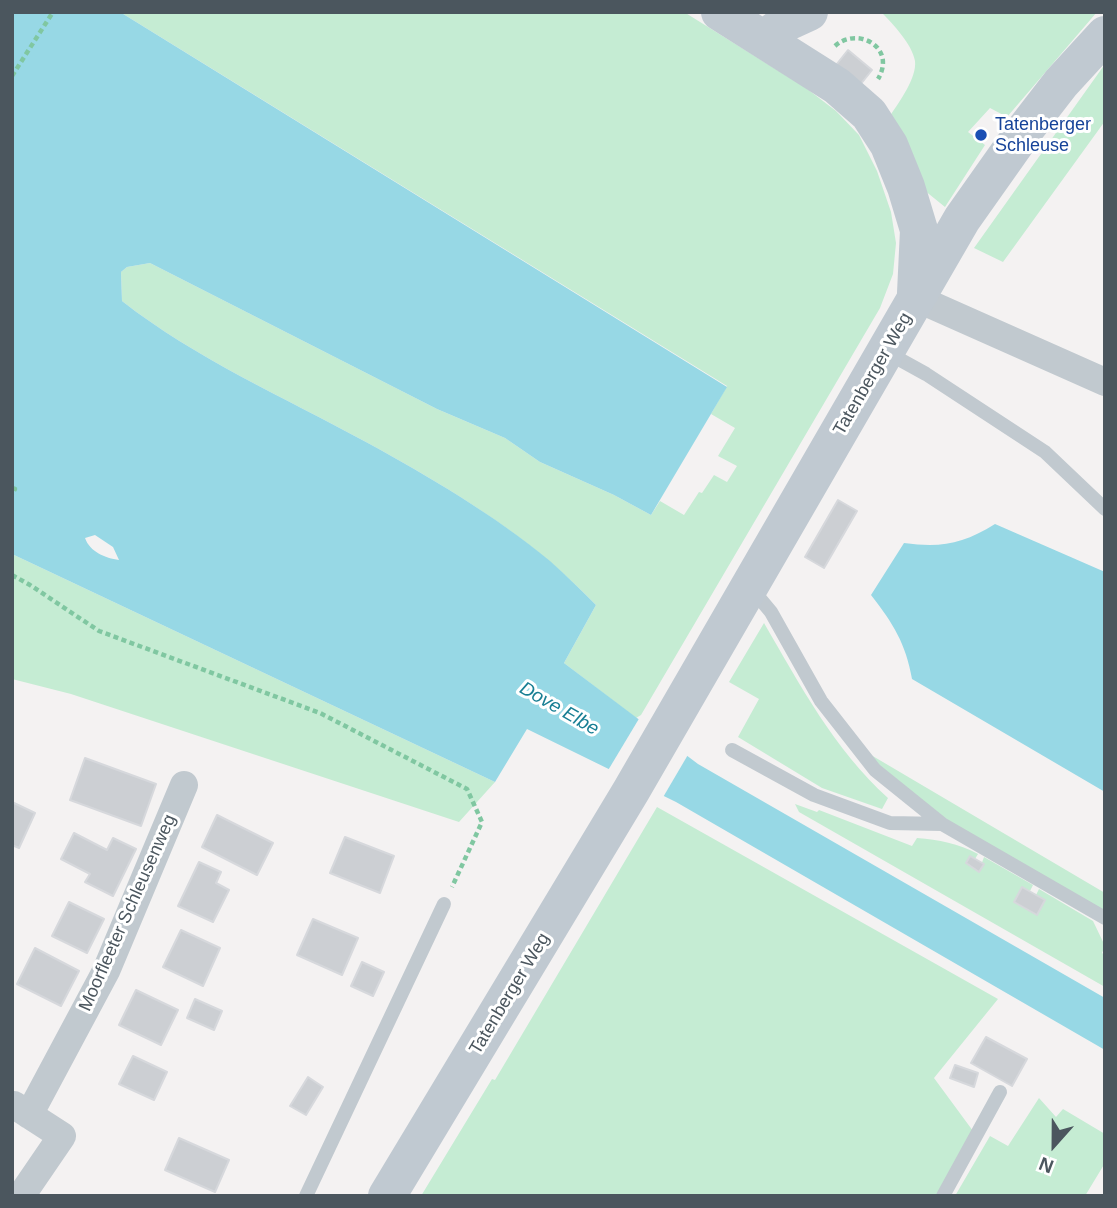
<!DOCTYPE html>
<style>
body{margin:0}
#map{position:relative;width:1117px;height:1208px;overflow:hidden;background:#f4f2f2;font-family:Arial,sans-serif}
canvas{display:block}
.frame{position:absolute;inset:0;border:14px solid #4b565e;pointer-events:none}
.north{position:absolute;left:1019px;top:1110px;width:70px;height:70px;-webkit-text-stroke:5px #fff;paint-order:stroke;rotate:201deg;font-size:19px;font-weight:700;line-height:28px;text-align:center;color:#4b565e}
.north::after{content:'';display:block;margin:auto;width:24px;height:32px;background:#4b565e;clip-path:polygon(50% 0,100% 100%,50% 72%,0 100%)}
</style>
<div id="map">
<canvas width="1117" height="1208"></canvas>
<div class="frame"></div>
<div class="north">N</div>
</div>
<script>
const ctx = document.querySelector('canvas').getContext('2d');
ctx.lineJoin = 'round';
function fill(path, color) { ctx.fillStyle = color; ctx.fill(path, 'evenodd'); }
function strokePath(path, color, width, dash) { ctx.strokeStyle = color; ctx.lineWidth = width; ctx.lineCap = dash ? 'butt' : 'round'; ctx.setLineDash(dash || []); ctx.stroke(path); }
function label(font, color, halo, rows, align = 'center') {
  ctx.font = font + ' Arial,sans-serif'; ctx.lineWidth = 6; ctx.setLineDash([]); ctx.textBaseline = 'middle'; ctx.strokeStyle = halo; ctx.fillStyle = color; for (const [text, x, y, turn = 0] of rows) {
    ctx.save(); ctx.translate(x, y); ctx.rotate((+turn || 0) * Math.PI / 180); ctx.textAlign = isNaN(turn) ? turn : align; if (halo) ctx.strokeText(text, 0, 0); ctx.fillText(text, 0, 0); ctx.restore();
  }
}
fill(new Path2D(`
 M 120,12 L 684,12 L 806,88 L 836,111 L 859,135 L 877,171 L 891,212 L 896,243 L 893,274 L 880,308 L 641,715 L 636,718 L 564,663 L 596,605 C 581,590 566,575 549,561 C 493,514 430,477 366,442 C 284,397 196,359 122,301 L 121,272 L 127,267 L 150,263 L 437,409 L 505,438 L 540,462 L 614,495 L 651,515 L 660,501 L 684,515 L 699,492 L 702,493 L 714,475 L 727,482 L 737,466 L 718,456 L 735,428 L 711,414 L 727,386 Z
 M 881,12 L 1097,12 L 1007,117 L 990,108 L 968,132 L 985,145 L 945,207 L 924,190 L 890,116 C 899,102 917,78 915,61 C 912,44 893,24 881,12 Z
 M 1105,64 L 1105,121 L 1003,262 L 974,248 Z
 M 12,554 L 495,782 L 459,822 L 71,694 L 12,679 Z
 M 764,623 C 800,685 834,749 888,798 L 882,809 L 822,788 L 738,737 L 759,699 L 729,682 Z
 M 871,755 L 1105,893 L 1105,911 L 949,822 L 880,766 Z
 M 795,804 L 817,812 L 819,810 L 912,846 L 917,838 C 939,840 958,843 978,854 L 975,859 L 970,856 L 966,863 L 979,871 L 984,857 L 1033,885 L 1030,891 L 1022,887 L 1014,902 L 1037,915 L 1045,900 L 1036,895 L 1039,889 L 1093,921 L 1105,946 L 1102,953 L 1105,955 L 1105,987 L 799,812 Z
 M 657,807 L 998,999 L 934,1078 L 973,1131 L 937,1196 L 421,1196 L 492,1079 L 495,1080 Z
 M 1039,1098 L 1056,1117 L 1063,1109 L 1105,1134 L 1105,1163 L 1085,1196 L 955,1196 L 990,1136 L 1008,1146 Z`), '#c5ecd3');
fill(new Path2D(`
 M 12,12 L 120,12 L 727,387 L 651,515 L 614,495 L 540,462 L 505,438 L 437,409 L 150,263 L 127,267 L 121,272 L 122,301 C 196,359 284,397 366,442 C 430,477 493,514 550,561 C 566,575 581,590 596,605 L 564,663 L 698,764 L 1105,998 L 1105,1050 L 676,802 L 527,729 L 495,782 L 12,554 ZM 95,535 L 113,547 L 119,560 C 105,558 90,552 85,538 Z
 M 995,524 L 1105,572 L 1105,792 L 912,679 C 906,644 893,623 871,595 L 904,543 C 941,548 963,544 995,524 Z`), '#97d8e5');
fill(new Path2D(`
 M 640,717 L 689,753 L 662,799 L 607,772 Z`), '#f4f2f2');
const building = new Path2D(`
 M 848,50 L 872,70 L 860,85 L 836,65 Z
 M 838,500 L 857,511 L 824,568 L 805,557 Z
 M 85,758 L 156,784 L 141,826 L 70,800 Z
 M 12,802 L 35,813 L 19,848 L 12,845 Z
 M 217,815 L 273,843 L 257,875 L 202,847 Z
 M 74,833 L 107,850 L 113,838 L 136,849 L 113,896 L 85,882 L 90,874 L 61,859 Z
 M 345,837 L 394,856 L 380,893 L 330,873 Z
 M 970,856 L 984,864 L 979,872 L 966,863 Z
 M 199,862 L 221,872 L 216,883 L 229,890 L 213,922 L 178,906 Z
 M 1022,887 L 1045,900 L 1037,915 L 1014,902 Z
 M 69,902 L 104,919 L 87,953 L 52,936 Z
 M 313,919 L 358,938 L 342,975 L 297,955 Z
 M 181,930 L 220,948 L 203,986 L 163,967 Z
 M 35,948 L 79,971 L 61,1006 L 17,984 Z
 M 362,962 L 384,972 L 373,996 L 351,986 Z
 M 136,990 L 178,1010 L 161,1045 L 119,1025 Z
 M 195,999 L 222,1011 L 214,1030 L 187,1018 Z
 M 986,1037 L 1027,1059 L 1012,1086 L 971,1063 Z
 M 133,1056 L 167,1072 L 154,1100 L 119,1084 Z
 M 955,1065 L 978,1073 L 974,1087 L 950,1078 Z
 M 308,1077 L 323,1087 L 306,1115 L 290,1106 Z
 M 179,1138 L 229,1160 L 215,1192 L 165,1170 Z`);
fill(building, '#cccfd3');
strokePath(building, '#d6d8dc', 2);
strokePath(new Path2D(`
 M 835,46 C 857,26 897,47 878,79
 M 12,76 L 53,12
 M 12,488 L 15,489 L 12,494
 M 12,575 L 30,585 L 99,631 L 320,713 L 467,789 L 482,822 L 452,887`), '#80c7a1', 4.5, [5, 3.5]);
strokePath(new Path2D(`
 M 888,353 L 926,374 L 1045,452 L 1105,509
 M 751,588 L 771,612 L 821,701 L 875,770 L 942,824 L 1105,918
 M 732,750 L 814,795 L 890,823 L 942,824
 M 306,1196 L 444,904
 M 943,1196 L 1000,1092`), '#c1c9cf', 14);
strokePath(new Path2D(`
 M 916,298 L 1105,382
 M 14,1105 L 62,1136 L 21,1196
 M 29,1115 L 106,971 L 184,785`), '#c1c9cf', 28);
strokePath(new Path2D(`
 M 720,12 L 837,86 L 869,114 L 889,145 L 906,187 L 919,230 L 916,293
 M 764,39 L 785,23 L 809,12
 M 387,1196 L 631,791 L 962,219 L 1027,127 L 1061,83 L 1105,35`), '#c0c9d1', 38);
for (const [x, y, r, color] of [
 [981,135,7,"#1a4fb4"]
]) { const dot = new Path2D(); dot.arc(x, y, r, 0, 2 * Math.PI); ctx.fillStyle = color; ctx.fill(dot); strokePath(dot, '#fff', 2.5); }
label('18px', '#164399', '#fff', [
 ["Tatenberger",995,125],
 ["Schleuse",995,146]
], 'left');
label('18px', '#4b565e', '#fff', [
 ["Tatenberger Weg",873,374,-60],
 ["Moorfleeter Schleusenweg",128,913,-66],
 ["Tatenberger Weg",510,994,-59]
]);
label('italic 19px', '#197f94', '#fff', [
 ["Dove Elbe",559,709,30]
]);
</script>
